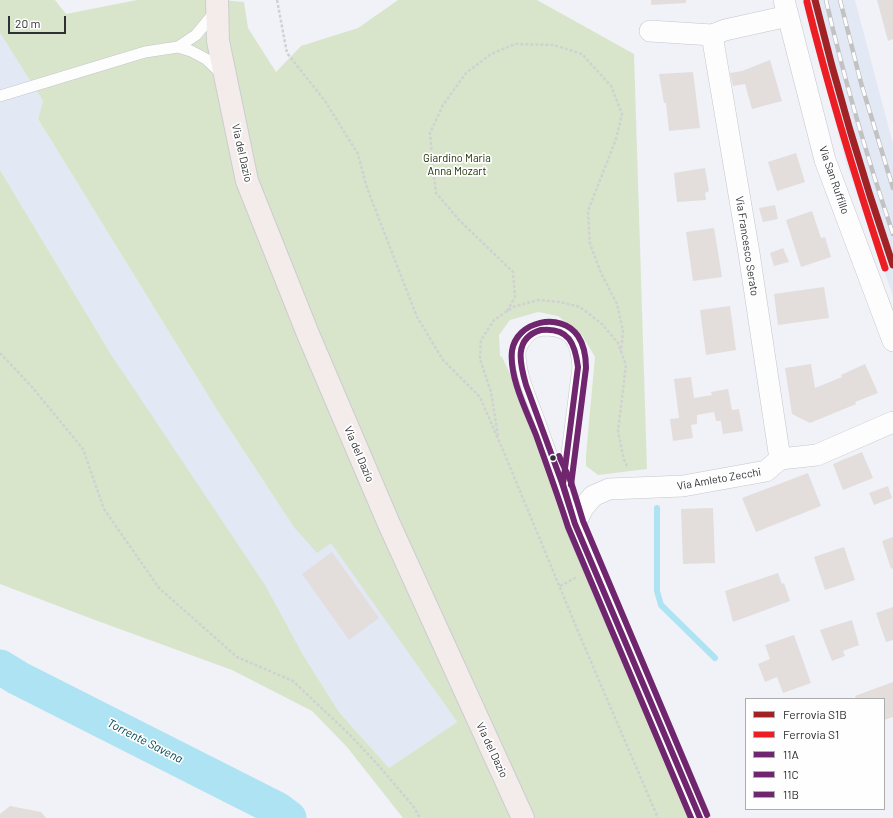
<!DOCTYPE html>
<style>
body{margin:0}
#map{position:relative;width:893px;height:818px;overflow:hidden;background:#f0f2f8;font-family:Barlow,sans-serif}
canvas{display:block}
.legend{position:absolute;left:745px;top:698px;width:140px;height:112px;box-sizing:border-box;background:#fefefe;border:1px solid #acacae;margin:0;padding:5px 7px;list-style:none;font-size:12px;color:#303135}
.legend li{display:flex;align-items:center;gap:8px;height:20px}
.legend b{width:20px;border:1px solid #acacae}
.scale{position:absolute;left:8px;top:16px;width:58px;height:18px;box-sizing:border-box;border:2px solid #303135;border-top:0;padding-left:5px;font-size:12px;line-height:14px;white-space:nowrap;color:#303135;-webkit-text-stroke:3px #fefefe;paint-order:stroke}
</style>
<div id="map">
<canvas width="893" height="818"></canvas>
<ul class="legend">
<li><b style="height:5px;background:#a02225"></b>Ferrovia S1B</li>
<li><b style="height:5px;background:#ed1d24"></b>Ferrovia S1</li>
<li><b style="height:5px;background:#70266f"></b>11A</li>
<li><b style="height:5px;background:#70266f"></b>11C</li>
<li><b style="height:5px;background:#70266f"></b>11B</li>
</ul>
<div class="scale">20 m</div>
</div>
<script>
const ctx = document.querySelector('canvas').getContext('2d');
ctx.lineJoin = 'round';
function fill(path, color) { ctx.fillStyle = color; ctx.fill(path, 'evenodd'); }
function strokePath(path, color, width, dash) { ctx.strokeStyle = color; ctx.lineWidth = width; ctx.lineCap = dash ? 'butt' : 'round'; ctx.setLineDash(dash || []); ctx.stroke(path); }
function label(font, color, halo, rows, align = 'center') {
  ctx.font = font + ' Barlow,sans-serif'; ctx.lineWidth = 3.5; ctx.setLineDash([]); ctx.textBaseline = 'middle'; ctx.strokeStyle = halo; ctx.fillStyle = color; for (const [text, x, y, turn = 0] of rows) {
    ctx.save(); ctx.translate(x, y); ctx.rotate((+turn || 0) * Math.PI / 180); ctx.textAlign = isNaN(turn) ? turn : align; if (halo) ctx.strokeText(text, 0, 0); ctx.fillText(text, 0, 0); ctx.restore();
  }
}
fill(new Path2D(`
 M 802,0 L 855,0 L 893,144 L 893,296 L 847,166 Z
 M 0,33 L 43,101 L 38,119 L 217,410 L 293,526 L 331,542 L 457,722 L 389,768 L 339,712 L 112,356 L 0,170 Z`), '#e3e8f5');
fill(new Path2D(`
 M 0,0 L 55,0 L 66,14 L 137,0 L 222,0 L 244,2 L 248,28 L 276,72 L 301,46 L 358,28 L 398,0 L 537,0 L 634,54 L 647,469 L 598,475 L 586,466 L 586,455 L 595,357 L 582,335 L 558,316 L 538,312 L 510,320 L 499,335 L 500,356 L 502,357 L 563,484 L 708,818 L 403,818 L 347,747 L 312,711 L 232,670 L 95,620 L 0,584 L 0,170 L 112,356 L 265,585 L 303,655 L 339,712 L 389,768 L 457,722 L 331,543 L 317,553 L 293,526 L 217,410 L 38,119 L 43,101 L 0,33 Z`), '#d8e5cb');
strokePath(new Path2D(`
 M 657,508 L 657,591 L 661,605 L 715,658`), '#ade3f2', 6);
strokePath(new Path2D(`
 M 0,667 L 18,678 L 277,809 L 289,818`), '#ade3f2', 35);
fill(new Path2D(`
 M 651,0 L 686,0 L 686,3 L 651,5 Z
 M 877,0 L 893,0 L 893,39 L 888,41 Z
 M 770,60 L 782,101 L 752,109 L 745,84 L 733,86 L 730,73 L 742,71 Z
 M 693,72 L 700,128 L 669,131 L 666,103 L 664,103 L 659,74 Z
 M 796,153 L 805,182 L 777,191 L 768,162 Z
 M 705,168 L 709,191 L 705,193 L 706,200 L 677,202 L 674,173 Z
 M 775,205 L 778,219 L 763,222 L 759,208 Z
 M 812,211 L 821,238 L 825,237 L 831,257 L 801,267 L 786,220 Z
 M 714,228 L 722,277 L 693,281 L 686,232 Z
 M 783,248 L 789,262 L 774,266 L 770,253 Z
 M 824,287 L 829,318 L 778,325 L 774,294 Z
 M 730,306 L 736,350 L 706,355 L 700,310 Z
 M 811,364 L 815,388 L 842,377 L 841,375 L 865,364 L 878,393 L 855,402 L 856,404 L 810,423 L 792,414 L 785,368 Z
 M 691,377 L 694,398 L 712,395 L 711,392 L 728,389 L 732,410 L 739,409 L 743,431 L 723,434 L 721,421 L 716,421 L 714,412 L 697,415 L 697,424 L 691,425 L 693,438 L 673,441 L 670,419 L 679,418 L 674,379 Z
 M 862,452 L 873,478 L 843,490 L 833,464 Z
 M 808,473 L 821,506 L 756,532 L 742,498 Z
 M 888,486 L 892,498 L 874,505 L 869,493 Z
 M 713,508 L 715,563 L 683,564 L 681,509 Z
 M 893,537 L 893,568 L 891,569 L 882,541 Z
 M 844,547 L 855,580 L 825,590 L 814,557 Z
 M 332,552 L 379,618 L 349,640 L 302,574 Z
 M 778,573 L 782,584 L 784,583 L 790,601 L 733,622 L 725,591 Z
 M 893,607 L 893,640 L 886,642 L 876,613 Z
 M 852,620 L 859,645 L 843,651 L 845,656 L 832,661 L 820,630 Z
 M 794,635 L 811,683 L 783,693 L 777,677 L 765,682 L 758,664 L 770,659 L 765,645 Z
 M 893,682 L 893,717 L 884,720 L 884,699 L 856,699 L 855,696 Z
 M 10,806 L 41,812 L 46,818 L 0,818 L 0,814 Z`), '#e3dddc');
const service = new Path2D(`
 M 178,47 L 196,35 L 215,12
 M 0,96 L 145,52 L 178,47 L 191,51 L 206,59 L 222,74
 M 563,484 L 578,367 C 576,345 573,331 547,330 C 543,330 537,331 533,333 C 527,338 521,345 520,353 C 520,374 530,395 537,414 C 550,451 564,487 575,524`);
const minor = new Path2D(`
 M 784,0 L 825,160 L 893,341
 M 650,31 L 712,35
 M 780,459 L 749,253 L 712,35 L 725,30 L 788,16
 M 700,818 L 575,524 L 583,508 L 593,496 L 609,489 L 683,486 L 766,471 L 780,459 L 817,455 L 893,422`);
const primary = new Path2D(`
 M 217,0 L 218,41 L 247,181 L 308,334 L 389,524 L 523,818`);
strokePath(service, '#c5c6ca', 12);
strokePath(minor, '#c5c6ca', 22);
strokePath(primary, '#cccdd0', 24);
strokePath(new Path2D(`
 M 277,0 L 287,53 L 325,101 L 358,154 L 367,188 L 417,317 L 443,360 L 480,397 L 505,455 L 580,636 L 658,818
 M 507,311 L 515,297 L 513,272 L 460,221 L 436,193 L 433,169 L 430,133 L 443,105 L 466,73 L 491,54 L 515,44 L 554,45 L 582,54 L 611,86 L 622,114 L 616,139 L 588,211 L 590,244 L 601,273 L 617,304 L 623,331 L 621,352
 M 0,353 L 32,387 L 83,449 L 104,509 L 159,588 L 237,657 L 293,681 L 351,736 L 379,766 L 413,806 L 420,818
 M 498,436 L 491,392 L 480,359 L 481,340 L 494,320 L 513,307 L 538,300 L 560,302 L 580,307 L 602,324 L 618,343 L 626,365 L 618,431 L 624,460 L 628,468
 M 560,586 L 577,577`), '#d0d1d2', 2.5, [3, 2]);
strokePath(service, '#fdfdfe', 11);
strokePath(minor, '#fdfdfe', 21);
strokePath(primary, '#f3eceb', 22);
const rail = new Path2D(`
 M 826,0 C 844,79 867,157 893,234
 M 840,0 L 861,83 L 893,188`);
strokePath(rail, '#c2c2c3', 4.5);
strokePath(rail, '#fefefe', 3, [9]);
strokePath(new Path2D(`
 M 541,330 C 569,327 575,344 578,367 L 563,484 L 575,524 L 562,483 L 526,385 C 520,364 513,338 541,330 Z
 M 575,524 L 700,818`), '#70266f', 6);
strokePath(new Path2D(`
 M 571,485 L 586,368 C 586,357 584,345 578,336 C 561,311 516,321 512,351 C 509,377 527,412 536,435 C 547,466 558,496 568,527 L 691,818`), '#70266f', 6);
strokePath(new Path2D(`
 M 559,456 L 571,482 L 583,521 L 707,815`), '#70266f', 6);
strokePath(new Path2D(`
 M 815,0 C 837,90 863,178 893,265`), '#a02225', 7);
strokePath(new Path2D(`
 M 807,2 C 829,92 856,180 885,268`), '#ed1d24', 7);
for (const [x, y, r, color] of [
 [553,458,3.5,"#303135"]
]) { const dot = new Path2D(); dot.arc(x, y, r, 0, 2 * Math.PI); ctx.fillStyle = color; ctx.fill(dot); strokePath(dot, '#fefefe', 1.5); }
label('11px', '#303135', '#fefefe', [
 ["Via del Dazio",242,153,77],
 ["Via San Ruffillo",834,180,71],
 ["Via Francesco Serato",747,246,81],
 ["Via del Dazio",359,454,67],
 ["Via Amleto Zecchi",719,479,-10],
 ["Via del Dazio",492,750,65]
]);
label('11px', '#223006', '#fefefe', [
 ["Giardino Maria",457,158],
 ["Anna Mozart",457,171]
]);
label('italic 12px', '#004855', '#fefefe', [
 ["Torrente Savena",145,741,27]
]);
</script>
